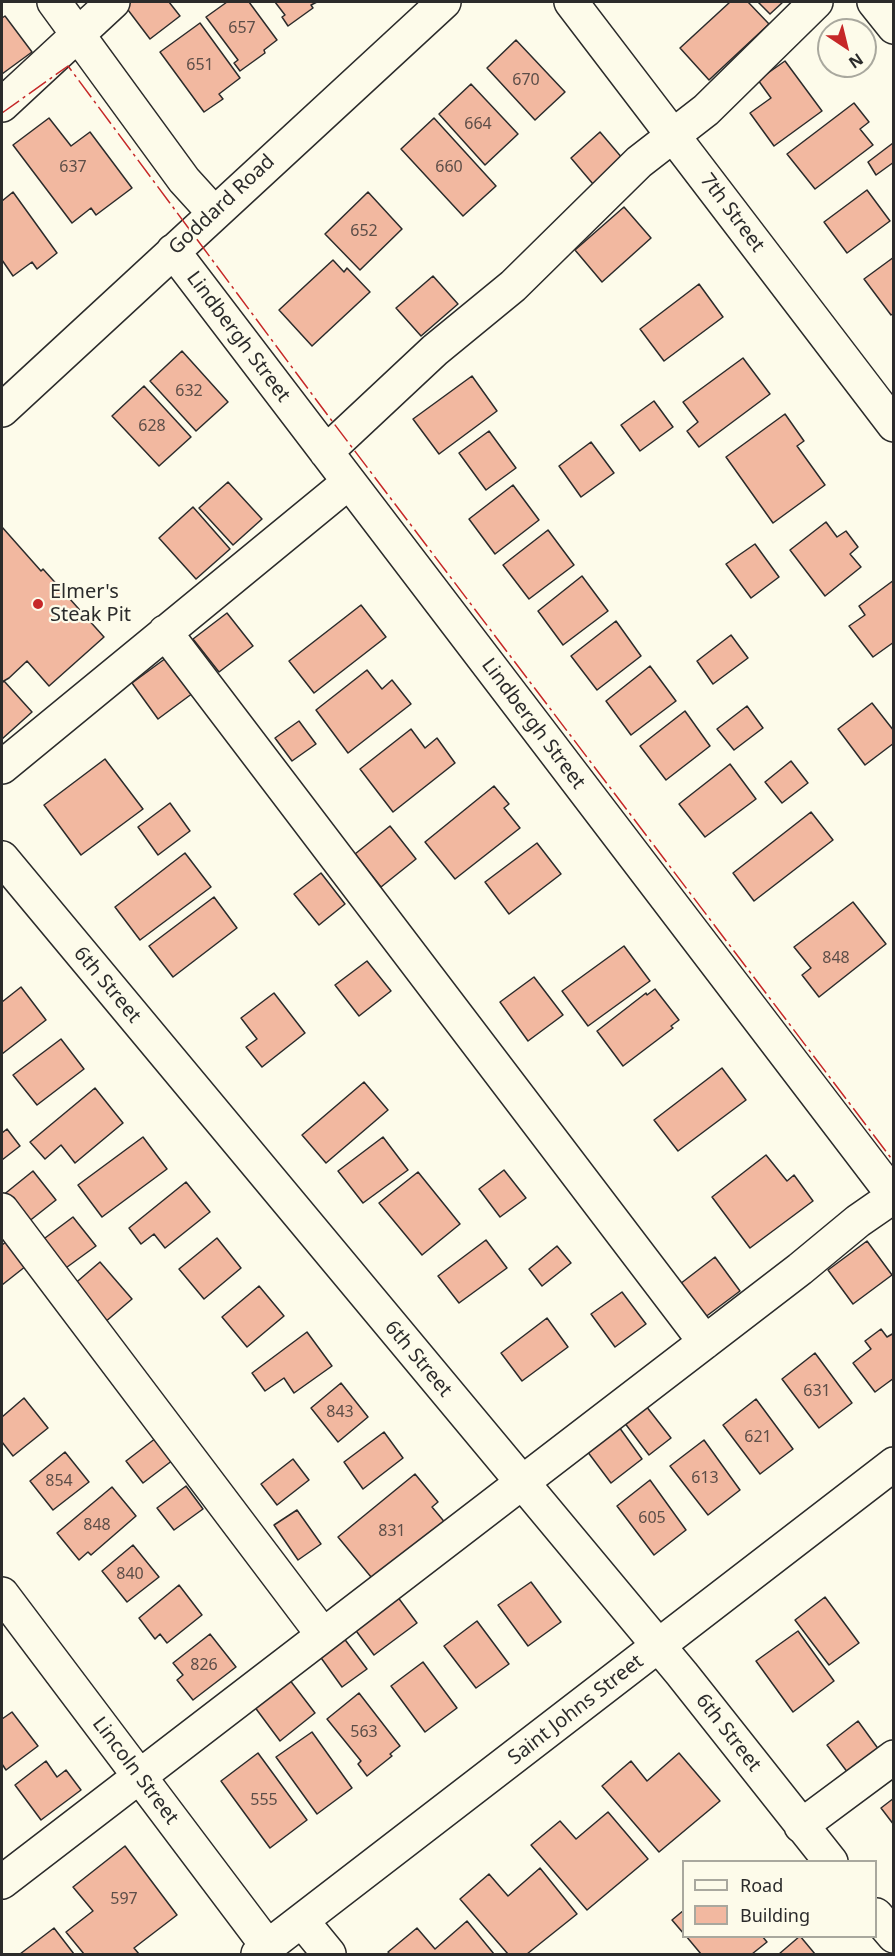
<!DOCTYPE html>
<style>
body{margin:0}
#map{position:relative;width:895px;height:1956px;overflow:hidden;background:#fdfbea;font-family:"Noto Sans",sans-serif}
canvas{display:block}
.frame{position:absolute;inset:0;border:3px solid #2b2b2b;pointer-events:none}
.legend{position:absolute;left:682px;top:1860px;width:195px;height:78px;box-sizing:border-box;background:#fdfbea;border:2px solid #a9a89e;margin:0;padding:8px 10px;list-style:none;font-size:18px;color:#2b2b2b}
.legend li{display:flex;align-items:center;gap:12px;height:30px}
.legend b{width:30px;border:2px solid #a9a89e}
.north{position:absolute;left:817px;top:18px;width:60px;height:60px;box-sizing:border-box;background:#fdfbea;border:2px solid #a9a89e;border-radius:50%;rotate:145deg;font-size:16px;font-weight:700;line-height:24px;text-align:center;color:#2b2b2b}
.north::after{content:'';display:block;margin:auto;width:21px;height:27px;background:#c62828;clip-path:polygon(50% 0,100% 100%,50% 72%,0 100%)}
</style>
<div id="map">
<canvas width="895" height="1956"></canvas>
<div class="frame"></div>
<ul class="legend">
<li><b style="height:8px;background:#fdfbea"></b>Road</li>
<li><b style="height:16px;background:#f2b8a0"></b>Building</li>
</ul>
<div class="north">N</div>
</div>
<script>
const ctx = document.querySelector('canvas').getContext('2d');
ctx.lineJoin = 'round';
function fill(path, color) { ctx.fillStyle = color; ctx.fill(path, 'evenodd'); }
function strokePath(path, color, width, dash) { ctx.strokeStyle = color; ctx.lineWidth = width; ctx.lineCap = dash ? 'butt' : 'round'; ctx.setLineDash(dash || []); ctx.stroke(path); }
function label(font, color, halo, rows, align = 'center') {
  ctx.font = font + ' "Noto Sans",sans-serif'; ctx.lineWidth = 4.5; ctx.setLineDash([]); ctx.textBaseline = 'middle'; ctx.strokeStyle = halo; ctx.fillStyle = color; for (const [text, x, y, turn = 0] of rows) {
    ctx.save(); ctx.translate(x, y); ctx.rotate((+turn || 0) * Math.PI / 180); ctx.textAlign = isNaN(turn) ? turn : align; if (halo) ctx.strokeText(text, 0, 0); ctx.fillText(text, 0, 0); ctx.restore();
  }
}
const building = new Path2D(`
 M 131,2 L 169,2 L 180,16 L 150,39 L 125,6 Z
 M 227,2 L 249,2 L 277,40 L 264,50 L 265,53 L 240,71 L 234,63 L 238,60 L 206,17 Z
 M 275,2 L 317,2 L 311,5 L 313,8 L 288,26 L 282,17 L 285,15 Z
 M 730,2 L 748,2 L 769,24 L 709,80 L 680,48 Z
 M 758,2 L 783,2 L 770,14 Z
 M 5,16 L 32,52 L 2,74 L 2,18 Z
 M 200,23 L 240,78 L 219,94 L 223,99 L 204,112 L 160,52 Z
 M 516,40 L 565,92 L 535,120 L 487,68 Z
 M 785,61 L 822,111 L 774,146 L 750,113 L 771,98 L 758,80 Z
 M 471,84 L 518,134 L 485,165 L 439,114 Z
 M 854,103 L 869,122 L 860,129 L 873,145 L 815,189 L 787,154 Z
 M 49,118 L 71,146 L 90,132 L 132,188 L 96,215 L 91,208 L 72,223 L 13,145 Z
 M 434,118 L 496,186 L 463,216 L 401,149 Z
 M 600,132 L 623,159 L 593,184 L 571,158 Z
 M 893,143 L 894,162 L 876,175 L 868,162 Z
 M 867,190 L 890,221 L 847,253 L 824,222 Z
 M 13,192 L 57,253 L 37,269 L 32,262 L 13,276 L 2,260 L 2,201 Z
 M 368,192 L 402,229 L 360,270 L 325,234 Z
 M 624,207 L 651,238 L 602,282 L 575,250 Z
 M 894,257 L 894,313 L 891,315 L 864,279 Z
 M 333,260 L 344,272 L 347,268 L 370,292 L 312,346 L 279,310 Z
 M 433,276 L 458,304 L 421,336 L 396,308 Z
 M 699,284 L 723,317 L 664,361 L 640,329 Z
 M 182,351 L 228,402 L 196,431 L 150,381 Z
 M 743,358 L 770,394 L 699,447 L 687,431 L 698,422 L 683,402 Z
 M 472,376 L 497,411 L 439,454 L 413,419 Z
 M 144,386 L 191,437 L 159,466 L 112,416 Z
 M 654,401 L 673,427 L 640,451 L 621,425 Z
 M 785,414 L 804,441 L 797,446 L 825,485 L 773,523 L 726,457 Z
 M 489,431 L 516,468 L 486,490 L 459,453 Z
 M 591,442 L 614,473 L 581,497 L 559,466 Z
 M 228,482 L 262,519 L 233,545 L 199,508 Z
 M 513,485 L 539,520 L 495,554 L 469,519 Z
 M 193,507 L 230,549 L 196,579 L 159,538 Z
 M 826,522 L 837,537 L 846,531 L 858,547 L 850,554 L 861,567 L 825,596 L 790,550 Z
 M 2,527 L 41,571 L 43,569 L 104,637 L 49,686 L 27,661 L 9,678 L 2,682 Z
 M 548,530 L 574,565 L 529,599 L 503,565 Z
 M 755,544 L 779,577 L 751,598 L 726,564 Z
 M 582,576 L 608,611 L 563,645 L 538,611 Z
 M 894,580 L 894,642 L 873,657 L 849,626 L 865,615 L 859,606 Z
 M 361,605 L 386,637 L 314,693 L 289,661 Z
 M 227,613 L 253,646 L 219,672 L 193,639 Z
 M 616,621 L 641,656 L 597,690 L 571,656 Z
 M 731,635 L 748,658 L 713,684 L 697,661 Z
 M 166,658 L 193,693 L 158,719 L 132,683 Z
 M 650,666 L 676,701 L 631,735 L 606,701 Z
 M 367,670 L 382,689 L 392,680 L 411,704 L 348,753 L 316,710 Z
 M 4,681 L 32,712 L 2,739 L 2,683 Z
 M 872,703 L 894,731 L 894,743 L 865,765 L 838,729 Z
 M 747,706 L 763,728 L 734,750 L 717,729 Z
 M 685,711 L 710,746 L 666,780 L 640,746 Z
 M 299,721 L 316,744 L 292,761 L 275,738 Z
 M 411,729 L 425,748 L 437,738 L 455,763 L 393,812 L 360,769 Z
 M 105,759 L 143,809 L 81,855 L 44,805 Z
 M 791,761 L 808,783 L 782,803 L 765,782 Z
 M 730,764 L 756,799 L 705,837 L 679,804 Z
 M 494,786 L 509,804 L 504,808 L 520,828 L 455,879 L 425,842 Z
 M 170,803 L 190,831 L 158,855 L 138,827 Z
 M 811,812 L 833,840 L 754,901 L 733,873 Z
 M 390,826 L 416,859 L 381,887 L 355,854 Z
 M 537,843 L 561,874 L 509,914 L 485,882 Z
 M 185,853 L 211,887 L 140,940 L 115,907 Z
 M 321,873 L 345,904 L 319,925 L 294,894 Z
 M 214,897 L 237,928 L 173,977 L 149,946 Z
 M 853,902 L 886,944 L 819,997 L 802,975 L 811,968 L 794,947 Z
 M 624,946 L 650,981 L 588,1026 L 562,991 Z
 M 367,961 L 391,991 L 359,1016 L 335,985 Z
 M 534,977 L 563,1015 L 528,1041 L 500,1002 Z
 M 21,987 L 46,1020 L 2,1054 L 2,1002 Z
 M 655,989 L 679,1020 L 671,1026 L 673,1028 L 623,1066 L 597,1031 L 646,993 L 647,995 Z
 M 274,993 L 305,1033 L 262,1067 L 246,1047 L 257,1039 L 241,1018 Z
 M 61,1039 L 84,1069 L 37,1105 L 13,1075 Z
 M 722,1068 L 746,1100 L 678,1151 L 654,1120 Z
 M 364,1082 L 388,1110 L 326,1163 L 302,1135 Z
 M 95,1088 L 123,1123 L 75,1163 L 61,1145 L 45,1159 L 30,1142 Z
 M 7,1129 L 20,1146 L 2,1160 L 2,1133 Z
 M 143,1137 L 167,1169 L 102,1217 L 78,1185 Z
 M 383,1137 L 408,1170 L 363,1203 L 338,1171 Z
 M 766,1155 L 787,1181 L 794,1175 L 813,1201 L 750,1248 L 712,1197 Z
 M 504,1170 L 526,1198 L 500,1217 L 479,1189 Z
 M 33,1171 L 56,1200 L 23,1226 L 2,1196 Z
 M 418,1172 L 460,1224 L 422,1255 L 379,1203 Z
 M 186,1182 L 210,1212 L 165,1248 L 154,1234 L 141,1244 L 129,1228 Z
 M 73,1217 L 96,1246 L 63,1270 L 41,1241 Z
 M 217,1238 L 241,1268 L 204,1299 L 179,1269 Z
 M 486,1240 L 507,1268 L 459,1303 L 438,1276 Z
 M 7,1241 L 26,1266 L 2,1285 L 2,1245 Z
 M 867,1241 L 892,1275 L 853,1304 L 828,1270 Z
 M 557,1246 L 571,1263 L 542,1286 L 529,1269 Z
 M 715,1257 L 740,1291 L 704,1318 L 680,1284 Z
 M 100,1262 L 132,1299 L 104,1323 L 72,1286 Z
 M 259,1286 L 284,1316 L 247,1347 L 222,1317 Z
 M 622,1292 L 646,1324 L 615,1347 L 591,1314 Z
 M 547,1318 L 568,1347 L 522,1381 L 501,1353 Z
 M 881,1329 L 887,1337 L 894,1333 L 894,1378 L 875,1392 L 853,1363 L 871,1349 L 865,1341 Z
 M 307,1332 L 332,1366 L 294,1393 L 284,1378 L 265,1391 L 252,1373 Z
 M 815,1353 L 852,1403 L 819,1428 L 782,1379 Z
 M 341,1383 L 368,1417 L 338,1442 L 311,1408 Z
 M 24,1398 L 48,1428 L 13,1456 L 2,1442 L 2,1417 Z
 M 756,1399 L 793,1449 L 760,1474 L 723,1425 Z
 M 646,1406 L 671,1438 L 649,1455 L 624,1422 Z
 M 619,1427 L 642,1459 L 611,1483 L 587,1451 Z
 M 384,1432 L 403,1458 L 363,1489 L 344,1462 Z
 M 156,1438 L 173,1460 L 143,1483 L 126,1461 Z
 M 704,1440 L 740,1490 L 708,1515 L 670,1466 Z
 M 65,1452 L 89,1482 L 53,1510 L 30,1481 Z
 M 293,1459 L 309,1480 L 277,1505 L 261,1484 Z
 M 415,1474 L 438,1502 L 432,1507 L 447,1525 L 376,1583 L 338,1537 Z
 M 650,1480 L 686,1530 L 654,1555 L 617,1506 Z
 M 186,1486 L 203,1509 L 174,1530 L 157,1508 Z
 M 112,1487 L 136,1516 L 91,1555 L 88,1552 L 79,1560 L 57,1533 Z
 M 297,1510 L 321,1544 L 298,1560 L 274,1525 Z
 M 133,1545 L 159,1577 L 127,1602 L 102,1571 Z
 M 531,1582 L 561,1622 L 528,1646 L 498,1605 Z
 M 179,1585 L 202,1615 L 167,1643 L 160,1634 L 155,1639 L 139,1618 Z
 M 397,1596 L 417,1623 L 374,1655 L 354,1628 Z
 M 825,1597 L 859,1643 L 829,1665 L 795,1620 Z
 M 477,1621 L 509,1664 L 476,1688 L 444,1646 Z
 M 798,1631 L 834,1681 L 793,1712 L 756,1661 Z
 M 210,1634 L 236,1667 L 193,1700 L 177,1680 L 183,1675 L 173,1663 Z
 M 343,1637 L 367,1669 L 342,1687 L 319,1655 Z
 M 423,1662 L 457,1708 L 425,1732 L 391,1686 Z
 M 289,1679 L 315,1713 L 280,1741 L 254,1706 Z
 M 359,1693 L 400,1746 L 390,1754 L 392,1756 L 367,1776 L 358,1764 L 361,1761 L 327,1719 Z
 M 12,1712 L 38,1746 L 6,1770 L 2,1764 L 2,1719 Z
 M 858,1721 L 882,1754 L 851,1777 L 827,1745 Z
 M 312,1732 L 352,1788 L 317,1814 L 276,1757 Z
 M 258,1753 L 307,1820 L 270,1848 L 221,1781 Z
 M 679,1753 L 720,1801 L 659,1852 L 602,1786 L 631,1761 L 647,1781 Z
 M 46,1761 L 57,1777 L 66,1770 L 81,1790 L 41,1820 L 15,1785 Z
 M 894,1798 L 894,1825 L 881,1808 Z
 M 608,1812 L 648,1859 L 587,1910 L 531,1845 L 560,1821 L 576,1839 Z
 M 125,1846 L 177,1915 L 134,1948 L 139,1954 L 84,1954 L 66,1932 L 93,1911 L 73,1887 Z
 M 540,1868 L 577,1914 L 527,1954 L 508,1954 L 460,1899 L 489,1874 L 508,1896 Z
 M 684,1910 L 684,1934 L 672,1920 Z
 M 467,1921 L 494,1954 L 390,1954 L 388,1952 L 417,1928 L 435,1949 Z
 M 54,1928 L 74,1954 L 20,1954 Z
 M 686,1936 L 762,1936 L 767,1942 L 752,1954 L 701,1954 Z
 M 800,1936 L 815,1954 L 779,1954 Z`);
fill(building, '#f2b8a0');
strokePath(building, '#2b2b2b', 1.5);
const minor = new Path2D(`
 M 54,2 L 184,180 L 214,213
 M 571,2 L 894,425
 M 874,2 L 894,27
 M 2,105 L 113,2
 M 2,410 L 444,2
 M 326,452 L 435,350 L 513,286 L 639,162 L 706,110 L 816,2
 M 165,632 L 705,1342
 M 2,767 L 349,482
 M 2,858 L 682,1674 L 831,1862
 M 2,1210 L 323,1635
 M 2,1594 L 268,1947
 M 801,1826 L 894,1757
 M 2,1882 L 800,1269 L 858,1221 L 894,1196 L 173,251
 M 876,1915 L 894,1936
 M 302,1921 L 329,1954
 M 258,1954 L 894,1464`);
strokePath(minor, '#2b2b2b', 36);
strokePath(minor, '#fdfbea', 33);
strokePath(new Path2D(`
 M 2,113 L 68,66 L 329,417 L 894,1162`), '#c62828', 1.5, [21, 4.5, 3, 4.5]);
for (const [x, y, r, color] of [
 [38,604,6,"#c62828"]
]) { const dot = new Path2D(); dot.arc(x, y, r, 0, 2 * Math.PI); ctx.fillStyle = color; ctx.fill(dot); strokePath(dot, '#fdfbea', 2); }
label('16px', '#5d4e48', null, [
 ["657",242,28],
 ["651",200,65],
 ["670",526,80],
 ["664",478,124],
 ["637",73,167],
 ["660",449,167],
 ["652",364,231],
 ["632",189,391],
 ["628",152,426],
 ["848",836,958],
 ["631",817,1391],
 ["843",340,1412],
 ["621",758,1437],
 ["613",705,1478],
 ["854",59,1481],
 ["605",652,1518],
 ["848",97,1525],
 ["831",392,1531],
 ["840",130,1574],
 ["826",204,1665],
 ["563",364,1732],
 ["555",264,1800],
 ["597",124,1899]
]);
label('20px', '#2b2b2b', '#fdfbea', [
 ["Goddard Road",222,205,-43],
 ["7th Street",732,213,53],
 ["Lindbergh Street",238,337,53],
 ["Lindbergh Street",533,724,53],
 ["6th Street",107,985,50],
 ["6th Street",418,1359,50],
 ["Saint Johns Street",576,1710,-38],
 ["6th Street",728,1733,52],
 ["Lincoln Street",135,1771,53]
]);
label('20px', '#2b2b2b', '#fdfbea', [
 ["Elmer's",50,592],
 ["Steak Pit",50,615]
], 'left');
</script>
